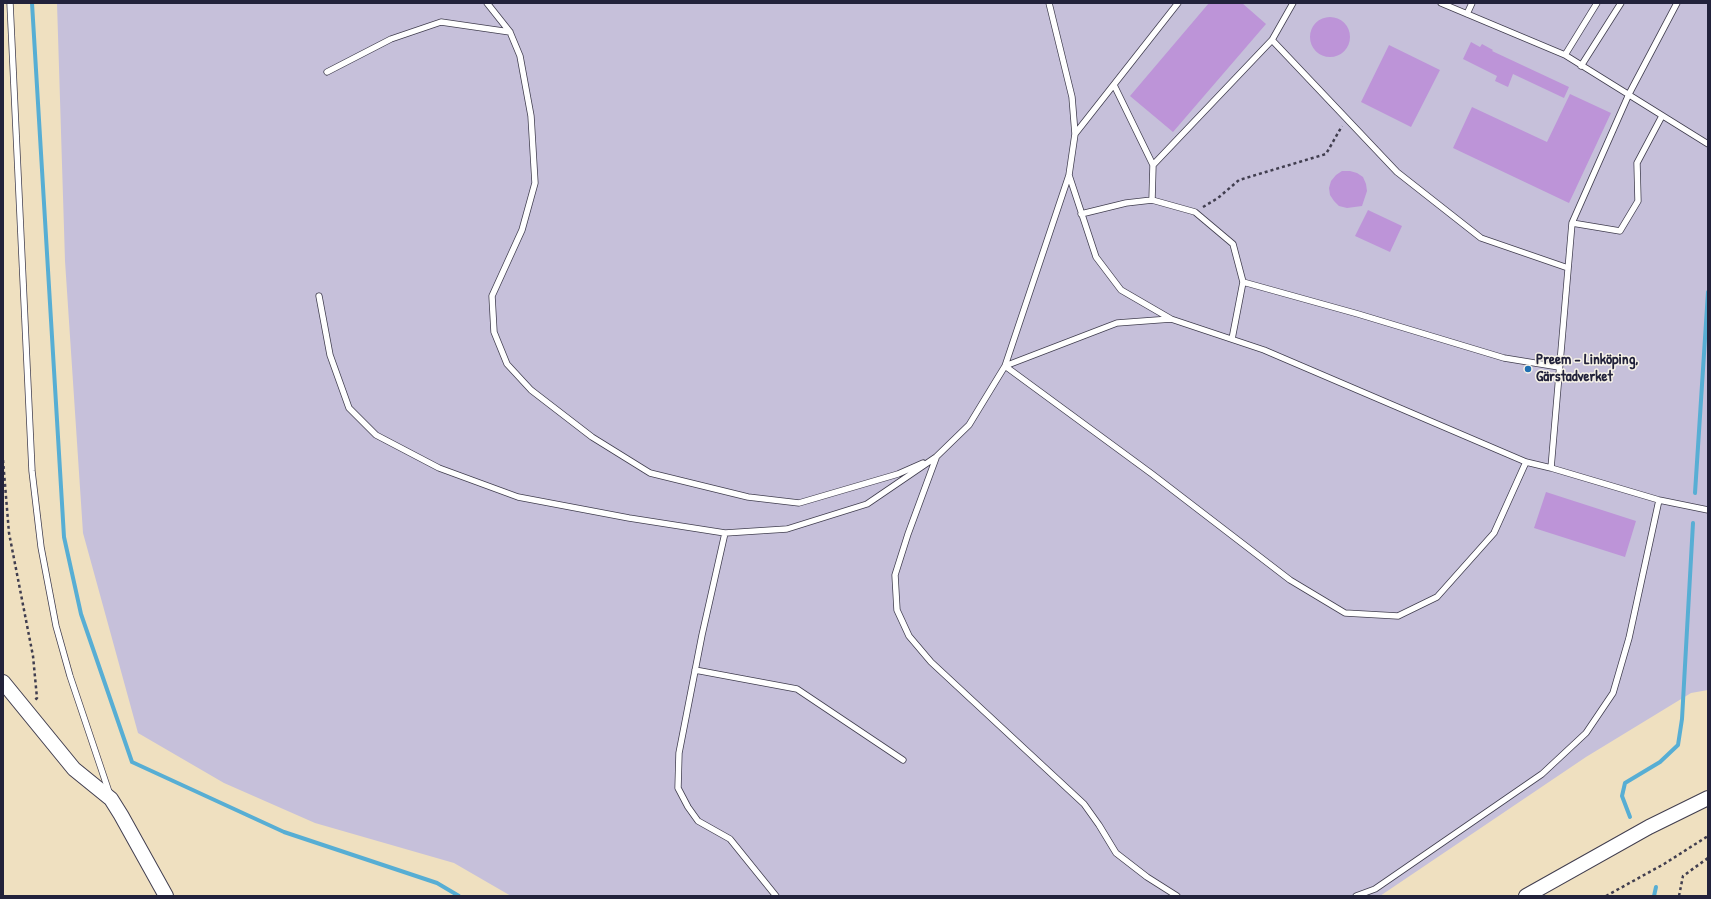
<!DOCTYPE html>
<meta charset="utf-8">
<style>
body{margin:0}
#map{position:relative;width:1711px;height:899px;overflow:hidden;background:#efe0c0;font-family:"Patrick Hand",sans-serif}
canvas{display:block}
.frame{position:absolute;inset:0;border:4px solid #22223b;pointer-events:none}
</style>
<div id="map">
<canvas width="1711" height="899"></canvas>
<div class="frame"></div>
</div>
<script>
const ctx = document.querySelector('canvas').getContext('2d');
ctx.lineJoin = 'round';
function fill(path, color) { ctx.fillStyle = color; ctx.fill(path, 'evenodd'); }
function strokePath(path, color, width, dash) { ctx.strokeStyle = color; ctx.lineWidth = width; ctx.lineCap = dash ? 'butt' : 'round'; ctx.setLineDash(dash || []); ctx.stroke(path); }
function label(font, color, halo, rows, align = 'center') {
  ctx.font = font + ' "Patrick Hand",sans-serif'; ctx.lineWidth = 3; ctx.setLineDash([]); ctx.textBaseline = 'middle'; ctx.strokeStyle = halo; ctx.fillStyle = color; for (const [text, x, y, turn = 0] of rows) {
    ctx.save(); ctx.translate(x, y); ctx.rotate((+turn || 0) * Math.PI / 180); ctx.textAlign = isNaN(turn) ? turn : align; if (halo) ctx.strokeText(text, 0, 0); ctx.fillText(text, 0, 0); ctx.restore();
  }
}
fill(new Path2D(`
 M 57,3 L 1708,3 L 1708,690 L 1691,693 L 1586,757 L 1380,896 L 511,896 L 454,863 L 315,823 L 224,783 L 138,733 L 83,533 L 65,261 Z`), '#c6c0da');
strokePath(new Path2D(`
 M 32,3 L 64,537 L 81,614 L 132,762 L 284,832 L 437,883 L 459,896
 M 1695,493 L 1708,292
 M 1630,817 L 1622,796 L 1625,783 L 1660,762 L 1678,745 L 1682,719 L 1693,523
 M 1654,896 L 1656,887`), '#57aed4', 4);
fill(new Path2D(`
 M 1209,3 L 1242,3 L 1266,24 L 1173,132 L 1130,96 Z
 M1310 37a20 20 0 1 1 40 0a20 20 0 1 1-40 0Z
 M 1471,42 L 1480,47 L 1482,44 L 1493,50 L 1492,51 L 1569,87 L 1564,98 L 1513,74 L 1508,87 L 1495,81 L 1497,76 L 1463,59 Z
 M 1389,45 L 1440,70 L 1411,127 L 1361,102 Z
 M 1570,94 L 1611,113 L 1569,203 L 1453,148 L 1472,107 L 1547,142 Z
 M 1342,171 L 1350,171 L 1357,173 L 1363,177 L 1366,184 L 1367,191 L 1362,206 L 1347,208 L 1339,206 L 1334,201 L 1330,195 L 1329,188 L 1331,181 L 1336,175 Z
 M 1368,210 L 1402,226 L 1390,252 L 1355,236 Z
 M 1546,492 L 1636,521 L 1625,557 L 1534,528 Z`), '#bd94d8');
const service = new Path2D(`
 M 10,3 L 32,471 L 41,547 L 56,626 L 70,676 L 110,795
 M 487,3 L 510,32 L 520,56 L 531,116 L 535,183 L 522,230 L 492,296 L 494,332 L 507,364 L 531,390 L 592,437 L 650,473 L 748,497 L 799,503 L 898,474 L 923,463
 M 1293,3 L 1272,40 L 1397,172 L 1481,238 L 1568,268
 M 1441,3 L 1565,55 L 1708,144
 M 1467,14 L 1472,3
 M 1565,55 L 1597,3
 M 1581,66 L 1621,3
 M 327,72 L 391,39 L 441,22 L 510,32
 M 1114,85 L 1153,165
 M 1662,116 L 1637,163 L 1638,201 L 1620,231 L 1572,223 L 1629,94 L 1677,3
 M 1075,134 L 1178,3
 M 1069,175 L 1096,257 L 1121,290 L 1171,319
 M 1152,200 L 1153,165 L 1272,40
 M 1081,214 L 1126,203 L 1152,200 L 1195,212 L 1233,244 L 1243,282 L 1232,339
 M 1572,223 L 1551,468 L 1659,500 L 1708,510
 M 1243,282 L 1358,314 L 1504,358 L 1559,367
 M 319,296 L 330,355 L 349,408 L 376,435 L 439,468 L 518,497 L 629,518 L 725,533 L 787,529 L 867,504 L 936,457 L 969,425 L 1005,366 L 1069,175 L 1075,134 L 1072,97 L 1049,3
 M 1005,366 L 1152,474 L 1290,580 L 1345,613 L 1398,616 L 1437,597 L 1494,533 L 1526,462
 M 1005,366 L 1117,323 L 1171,319 L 1264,350 L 1526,462 L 1551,468
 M 936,458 L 908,534 L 895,575 L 897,610 L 909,636 L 931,662 L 1084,804 L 1099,825 L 1116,853 L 1147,877 L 1177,896
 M 725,533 L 702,635 L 679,753 L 678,788 L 688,807 L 698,821 L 730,839 L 776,896
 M 695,670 L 797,689 L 903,760
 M 1356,896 L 1375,889 L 1542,774 L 1586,733 L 1613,693 L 1629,638 L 1659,500`);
const tertiary = new Path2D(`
 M 3,682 L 74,769 L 111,799 L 121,815 L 166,896
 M 1526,896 L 1649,827 L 1708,798`);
strokePath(service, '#413e4f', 7);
strokePath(tertiary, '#413e4f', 16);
strokePath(new Path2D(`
 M 1203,207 L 1218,198 L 1239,180 L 1326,154 L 1342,126
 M 3,460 L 9,533 L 33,656 L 37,698 L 34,701
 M 1606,896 L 1664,864 L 1708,836
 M 1679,896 L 1683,876 L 1708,858`), '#413e4f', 2.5, [3, 3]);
strokePath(service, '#fff', 5.5);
strokePath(tertiary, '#fff', 14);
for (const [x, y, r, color] of [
 [1528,369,4,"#1f6fb2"]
]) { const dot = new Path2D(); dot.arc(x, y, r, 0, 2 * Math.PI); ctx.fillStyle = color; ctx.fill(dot); strokePath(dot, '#f7f3e8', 1.5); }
label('bold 15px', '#22223b', '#f7f3e8', [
 ["Preem - Linköping,",1536,360],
 ["Gärstadverket",1536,377]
], 'left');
</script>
